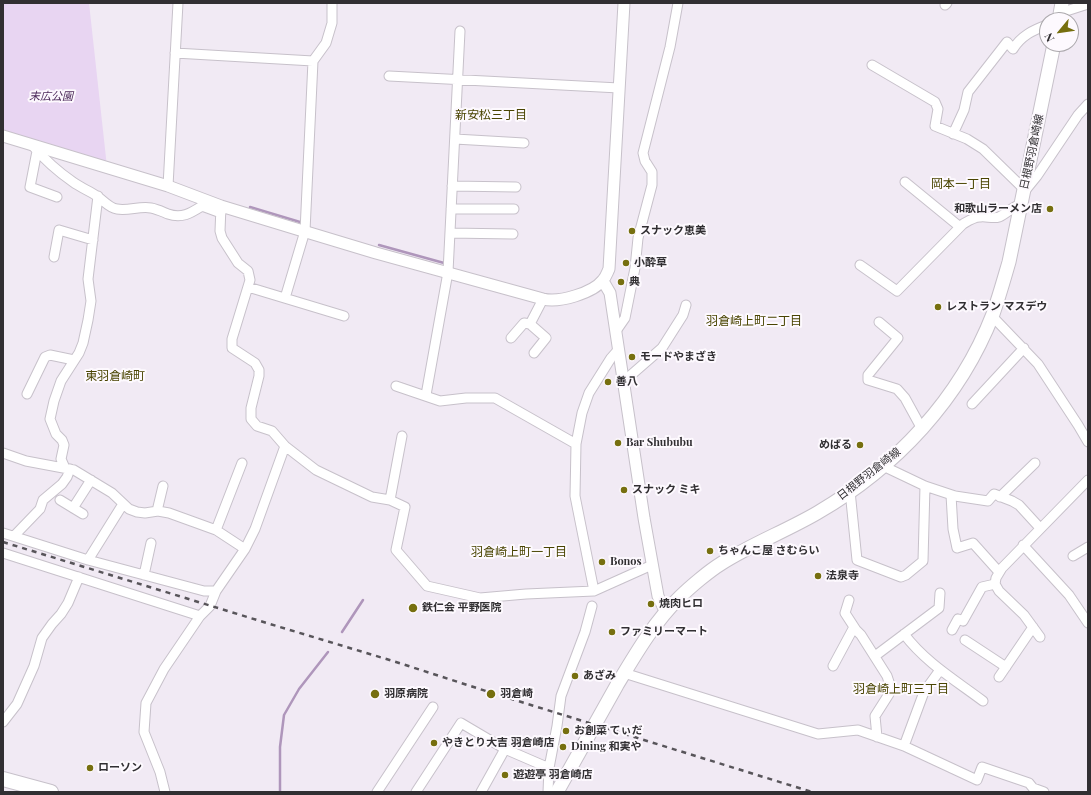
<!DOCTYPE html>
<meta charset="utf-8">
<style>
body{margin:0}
#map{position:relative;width:1091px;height:795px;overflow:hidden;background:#f1eaf4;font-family:"Playfair Display",serif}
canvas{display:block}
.frame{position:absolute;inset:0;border:4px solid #312f32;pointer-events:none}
.north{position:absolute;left:1039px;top:12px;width:40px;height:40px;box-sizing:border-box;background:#fdf9fe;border:1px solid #aba8ac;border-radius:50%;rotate:241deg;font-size:11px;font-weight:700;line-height:16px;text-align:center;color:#312f32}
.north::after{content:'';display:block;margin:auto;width:14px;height:18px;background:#766f0f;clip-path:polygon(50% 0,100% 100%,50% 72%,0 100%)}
</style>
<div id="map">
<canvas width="1091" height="795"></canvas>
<div class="frame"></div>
<div class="north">N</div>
</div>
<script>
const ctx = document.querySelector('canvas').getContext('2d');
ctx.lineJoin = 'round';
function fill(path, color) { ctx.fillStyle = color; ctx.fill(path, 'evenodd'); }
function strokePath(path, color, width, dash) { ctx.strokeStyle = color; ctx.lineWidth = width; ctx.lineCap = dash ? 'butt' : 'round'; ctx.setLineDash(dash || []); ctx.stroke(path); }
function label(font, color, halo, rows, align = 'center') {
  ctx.font = font + ' "Playfair Display","Noto Sans JP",serif'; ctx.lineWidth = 4; ctx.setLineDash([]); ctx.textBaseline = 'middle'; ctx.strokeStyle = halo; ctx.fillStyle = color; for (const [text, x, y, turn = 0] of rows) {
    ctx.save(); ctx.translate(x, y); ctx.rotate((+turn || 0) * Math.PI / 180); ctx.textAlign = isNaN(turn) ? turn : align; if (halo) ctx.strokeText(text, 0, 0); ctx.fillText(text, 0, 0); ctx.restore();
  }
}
fill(new Path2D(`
 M 3,3 L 89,3 L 107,167 L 3,134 Z`), '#e8d5f2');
strokePath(new Path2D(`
 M 250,207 L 300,222
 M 379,245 L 444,263
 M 342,632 L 363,600
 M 280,792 L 280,747 L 284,715 L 299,689 L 328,652`), '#af96bb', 2.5);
const minor = new Path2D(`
 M 945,5 L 947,3
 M 1060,13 L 1088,4
 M 175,53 L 313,61
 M 872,65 L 935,102 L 938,109 L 935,126 L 967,139 L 983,149 L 1024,189
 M 389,76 L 619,88
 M 953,134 L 964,110 L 968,92 L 1007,42 L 1013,49 C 1021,36 1033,30 1047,25
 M 455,139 L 524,143
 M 32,145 C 44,159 57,171 73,182 C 80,187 89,191 97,196 C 103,200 109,208 117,209 C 128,211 140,206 151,208 C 157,209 163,212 168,214 C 182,219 191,213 202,206 L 221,213
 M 37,151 L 30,187 L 57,197
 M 905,182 L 960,227
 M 168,186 L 178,3
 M 452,186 L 516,187
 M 1024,192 L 1037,176 L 1078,115 L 1088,104
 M 221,206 L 220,231 L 222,238 L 238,263 L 248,271 L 250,280 L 232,339 L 232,348 L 255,363 L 259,370 L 259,376 L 251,408 L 251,419 L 257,426 L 272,431 L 285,446 L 316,470 L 372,497 L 390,500 L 405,507 L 396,550 L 427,586 L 480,598 L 526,594 L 594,591 L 652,565
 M 451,209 L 514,209
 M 450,233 L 513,234
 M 54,257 L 59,230 L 93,240
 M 860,265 L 897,291 L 963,224 C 968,221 974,217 980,217 C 986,216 993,219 999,217 C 1006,214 1012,207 1021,204
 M 248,287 L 344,316
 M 285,298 L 305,231 L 313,61 L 326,43 L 332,23 L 332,3
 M 992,316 L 1038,364 L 1078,425 L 1088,442
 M 879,322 L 898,338 L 868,375 L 868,380 L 897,389 L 905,398 L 922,429
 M 530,324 L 546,338 L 534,353
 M 616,331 L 625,318 L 635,268 L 638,238 L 652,185 L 652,172 L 645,161 L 643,153 L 670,47 L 678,3
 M 511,338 L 524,323 L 530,324 L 543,299
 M 623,382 L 662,348 L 683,315 L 686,305
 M 396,386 L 440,401 L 466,398 L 495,398 L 576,444
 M 27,394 L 45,357 L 50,355 L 74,360
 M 426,395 L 448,272 L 460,31
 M 972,404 L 1024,348
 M 3,453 L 26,461 L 74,470 L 112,493 L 129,509 L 137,512 L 145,513 L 158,511 L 169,513 L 216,530 L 245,549
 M 883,466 L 925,486 L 955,496 L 988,501 L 994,494 L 1012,501 L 1019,505 L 1040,528
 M 65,468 L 61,459 L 64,445 L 62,440 L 56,434 L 50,419 L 54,401 L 61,381 L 79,353 L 83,343 L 88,320 L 91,301 L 88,279 L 98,196
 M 850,491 L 857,560 L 901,577 L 906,575 L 923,561 L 925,486
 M 951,495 L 953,529 L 957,548 L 973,543 L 999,572
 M 1000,497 L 1035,463
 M 60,500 L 83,514
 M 390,500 L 402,436
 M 73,508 L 91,480
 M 157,511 L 163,486
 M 216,530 L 242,463
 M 3,533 L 88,560 L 204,591 L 216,591
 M 14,536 L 40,509 L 43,500 L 62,484 L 67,477 L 70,469
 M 1023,545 L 1069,595 L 1088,623
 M 3,553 L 200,616
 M 1073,556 L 1088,547
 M 88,560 L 123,504
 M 144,575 L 151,543
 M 594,591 L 575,496 L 576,444 L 582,413 L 589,393 L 611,358 L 618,350
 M 849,600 L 845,613 L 856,630 L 861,635 L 887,676 L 890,685 L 889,694 L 875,716 L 877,737
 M 952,630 L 958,619 L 963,621 L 982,587 L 995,584
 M 904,634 C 925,662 955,680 983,701
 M 1040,637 L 1024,615 L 999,591 L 995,584 L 996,578 L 1002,568 L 1088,480
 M 965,640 L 1006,667
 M 875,656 L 939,608 L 940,593
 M 833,666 L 854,627
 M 624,673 L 818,734 L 858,730 L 904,746 L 977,780 L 982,767 L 1029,783 L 1033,788 L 1044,792
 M 999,677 L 1033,627
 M 3,722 L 17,704 L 34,666 L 42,638 L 52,624 L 61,614 L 68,603 L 79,577
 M 904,746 L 924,692 L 940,670
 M 505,749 L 549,768
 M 165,792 L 160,772 L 144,732 L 146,703 L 164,669 L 200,616 L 210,606 L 216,591 L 245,549 L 255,529 L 285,446
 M 377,792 L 433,707
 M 416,792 L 461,723 L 505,749 L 481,792
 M 548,792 L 549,768 L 557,726 L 561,696 L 585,632 L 592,606`);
const tertiary = new Path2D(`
 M 3,136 L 168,186 L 221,206 L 313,234 L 376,253 L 543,299 C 559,303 593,293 603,280 C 606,277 607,273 609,269 L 624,3
 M 603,281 L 610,293 L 644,518 L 658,596 L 666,613`);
const secondary = new Path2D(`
 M 1059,20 L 1062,3
 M 557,792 C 577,757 597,721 617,685 C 635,655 654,622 680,597 C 690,587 709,571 722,563 C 752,544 786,531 817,513 C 896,467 960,399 993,314 C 999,297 1004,279 1009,262 L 1054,44`);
const primary = new Path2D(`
 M 3,779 L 51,792`);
strokePath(minor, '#c7c1ca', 11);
strokePath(tertiary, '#c7c1ca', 13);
strokePath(secondary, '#c7c1ca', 15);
strokePath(primary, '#c7c1ca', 16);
strokePath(minor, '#fff', 9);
strokePath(tertiary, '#fff', 11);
strokePath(secondary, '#fff', 13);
strokePath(primary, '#fff', 14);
strokePath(new Path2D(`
 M 3,542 L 270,624 L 393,661 L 489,692 L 812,792`), '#58555a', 2.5, [5, 5]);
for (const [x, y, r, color] of [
 [1050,209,4,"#766f0f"],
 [632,231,4,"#766f0f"],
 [626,263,4,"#766f0f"],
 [621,282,4,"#766f0f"],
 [938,307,4,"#766f0f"],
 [632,357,4,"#766f0f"],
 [608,382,4,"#766f0f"],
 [618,443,4,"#766f0f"],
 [860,445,4,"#766f0f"],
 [624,490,4,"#766f0f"],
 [710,551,4,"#766f0f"],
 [602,562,4,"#766f0f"],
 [818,576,4,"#766f0f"],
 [651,604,4,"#766f0f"],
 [413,608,5,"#766f0f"],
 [612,632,4,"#766f0f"],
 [575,676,4,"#766f0f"],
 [375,694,5,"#766f0f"],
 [491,694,5,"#766f0f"],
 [566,731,4,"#766f0f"],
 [434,743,4,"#766f0f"],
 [563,747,4,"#766f0f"],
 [90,768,4,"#766f0f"],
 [505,775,4,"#766f0f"]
]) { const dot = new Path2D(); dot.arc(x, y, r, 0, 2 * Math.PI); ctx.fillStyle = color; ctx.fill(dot); strokePath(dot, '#fdf9fe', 1.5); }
label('italic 11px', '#4d2a5b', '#fdf9fe', [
 ["末広公園",51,97]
]);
label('11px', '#312f32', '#fdf9fe', [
 ["日根野羽倉崎線",1032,152,-78],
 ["日根野羽倉崎線",869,474,-38]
]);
label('bold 11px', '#312f32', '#fdf9fe', [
 ["和歌山ラーメン店",1042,209,"right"],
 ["スナック恵美",640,231],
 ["小酔草",634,263],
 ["典",629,282],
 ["レストラン マスデウ",946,307],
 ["モードやまざき",640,357],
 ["善八",616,382],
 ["Bar Shububu",626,443],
 ["めばる",852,445,"right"],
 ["スナック ミキ",632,490],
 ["ちゃんこ屋 さむらい",718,551],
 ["Bonos",610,562],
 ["法泉寺",826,576],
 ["焼肉ヒロ",659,604],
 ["鉄仁会 平野医院",422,608],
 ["ファミリーマート",620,632],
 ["あざみ",583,676],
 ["羽原病院",384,694],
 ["羽倉崎",500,694],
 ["お創菜 てぃだ",574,731],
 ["やきとり大吉 羽倉崎店",442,743],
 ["Dining 和実や",571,747],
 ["ローソン",98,768],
 ["遊遊亭 羽倉崎店",513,775]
], 'left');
label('12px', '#494401', '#fdf9fe', [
 ["新安松三丁目",491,115],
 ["岡本一丁目",961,184],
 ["羽倉崎上町二丁目",754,321],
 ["東羽倉崎町",115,376],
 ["羽倉崎上町一丁目",519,552],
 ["羽倉崎上町三丁目",901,689]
]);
</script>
